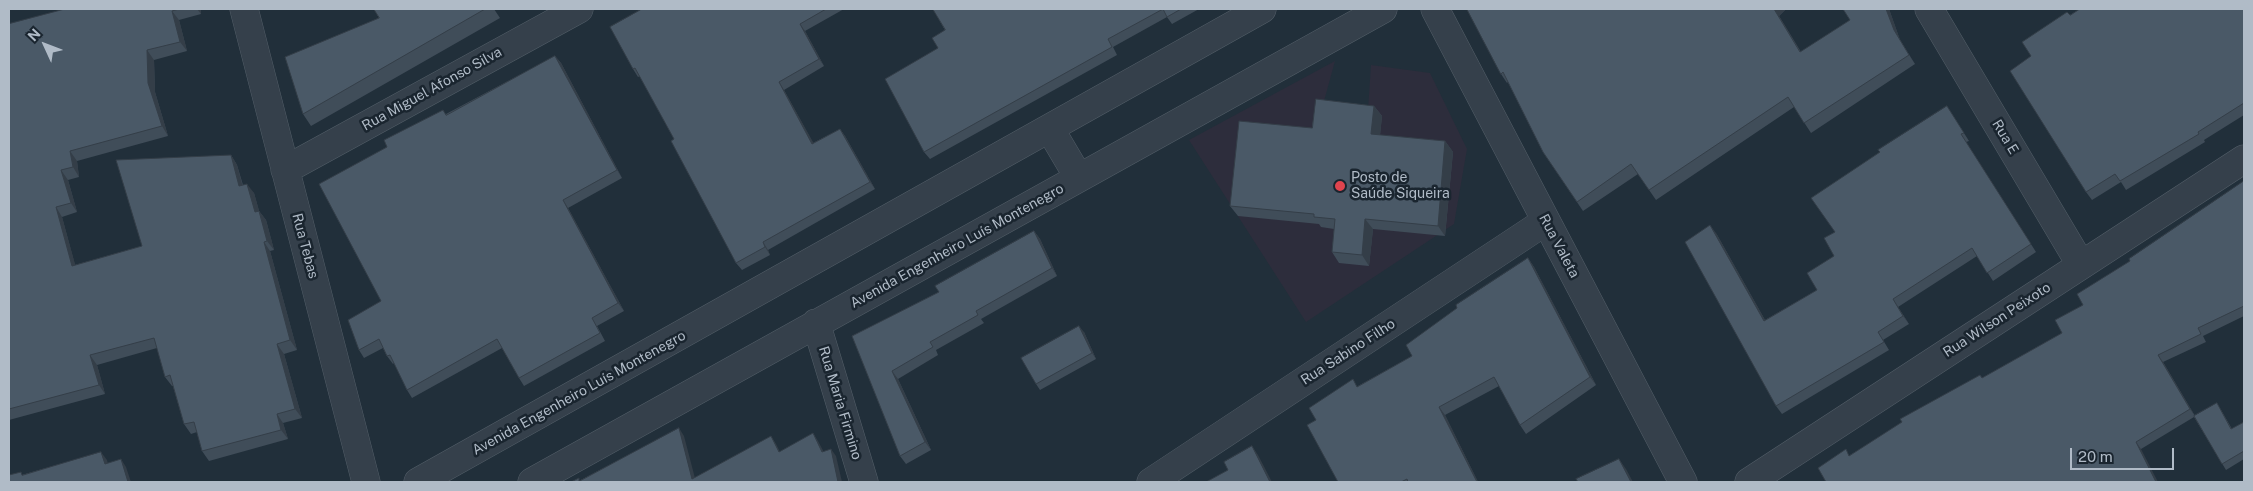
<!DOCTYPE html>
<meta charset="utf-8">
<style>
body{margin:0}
#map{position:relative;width:2253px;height:491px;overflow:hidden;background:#212f3a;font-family:"Public Sans",sans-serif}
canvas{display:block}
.frame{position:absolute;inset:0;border:10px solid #b0bbc7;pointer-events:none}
.north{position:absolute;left:20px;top:20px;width:50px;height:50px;-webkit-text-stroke:4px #1a252f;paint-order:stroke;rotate:313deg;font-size:14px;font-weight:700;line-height:20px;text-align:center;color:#b0bbc7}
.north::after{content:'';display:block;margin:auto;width:18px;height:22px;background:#b0bbc7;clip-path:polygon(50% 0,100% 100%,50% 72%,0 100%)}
.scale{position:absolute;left:2070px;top:448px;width:104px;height:22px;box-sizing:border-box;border:2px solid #b0bbc7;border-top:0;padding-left:6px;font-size:15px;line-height:18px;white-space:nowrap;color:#b0bbc7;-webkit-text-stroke:4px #1a252f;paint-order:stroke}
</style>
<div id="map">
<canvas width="2253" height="491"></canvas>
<div class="frame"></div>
<div class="north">N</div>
<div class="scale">20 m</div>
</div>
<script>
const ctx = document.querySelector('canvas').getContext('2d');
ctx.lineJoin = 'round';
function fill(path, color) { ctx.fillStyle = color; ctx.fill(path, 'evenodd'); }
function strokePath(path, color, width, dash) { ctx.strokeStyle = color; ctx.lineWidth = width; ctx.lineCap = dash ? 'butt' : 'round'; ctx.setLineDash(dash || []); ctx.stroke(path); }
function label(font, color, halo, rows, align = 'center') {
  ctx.font = font + ' "Public Sans",sans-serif'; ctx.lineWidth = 5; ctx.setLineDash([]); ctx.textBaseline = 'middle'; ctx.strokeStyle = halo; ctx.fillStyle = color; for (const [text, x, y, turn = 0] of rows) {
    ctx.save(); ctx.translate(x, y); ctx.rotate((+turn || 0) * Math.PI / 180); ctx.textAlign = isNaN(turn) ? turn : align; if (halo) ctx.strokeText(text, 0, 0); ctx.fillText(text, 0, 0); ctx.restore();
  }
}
fill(new Path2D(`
 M 1335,61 L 1323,105 L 1368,110 L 1371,65 L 1430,73 L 1467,149 L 1454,224 L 1306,322 L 1189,140 Z`), '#2d2d3c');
const minor = new Path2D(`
 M 244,9 L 366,482
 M 1435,9 L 1683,482
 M 1929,9 L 2081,265
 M 1050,129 L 1079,178
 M 285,170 L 579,9
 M 816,323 L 864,482
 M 418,482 L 1262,9
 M 532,482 L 1383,9
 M 1151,482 L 1546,221
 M 1749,482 L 2244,159`);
strokePath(minor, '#535e68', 29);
strokePath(minor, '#35404b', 28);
fill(new Path2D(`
 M 65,9 L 201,9 L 201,14 L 179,20 L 187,51 L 154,60 L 155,92 L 168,136 L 77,161 L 79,177 L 68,180 L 77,212 L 62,217 L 75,265 L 142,246 L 231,155 L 237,165 L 243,185 L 254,193 L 259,211 L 266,220 L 274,250 L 270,251 L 297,350 L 284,354 L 302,418 L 283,423 L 288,439 L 209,461 L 202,451 L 197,432 L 191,434 L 184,424 L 173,386 L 172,386 L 165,377 L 157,348 L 97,365 L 105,394 L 9,420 L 9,24 Z
 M 374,9 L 494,9 L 500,18 L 311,126 L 303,114 L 379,18 Z
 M 642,9 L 844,9 L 805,31 L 824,66 L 784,90 L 813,143 L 840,129 L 845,136 L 875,189 L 768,250 L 770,255 L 742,270 L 736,263 L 674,139 L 640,76 L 638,77 L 633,69 Z
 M 933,9 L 1199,9 L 1172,24 L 1167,17 L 1113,47 L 1117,55 L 930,159 L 924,152 L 938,48 L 945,30 Z
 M 1467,9 L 1786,9 L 1779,16 L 1801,52 L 1850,20 L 1843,9 L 1889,9 L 1900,40 L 1915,64 L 1811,133 L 1794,107 L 1656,200 L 1638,174 L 1583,211 L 1543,152 L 1508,82 L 1507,83 L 1501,74 Z
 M 2244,9 L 2244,115 L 2204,140 L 2205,142 L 2126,190 L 2121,182 L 2092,200 L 2086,192 L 2031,56 L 2070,15 Z
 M 555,56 L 561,63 L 622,178 L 568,208 L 624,311 L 597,326 L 605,341 L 524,386 L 519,378 L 502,348 L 412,398 L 407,390 L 394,363 L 393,364 L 387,356 L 383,348 L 364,358 L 359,350 L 381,301 L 446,114 Z
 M 1374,106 L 1382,116 L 1380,135 L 1445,141 L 1453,152 L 1445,236 L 1373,229 L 1369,266 L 1339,263 L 1332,252 L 1334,229 L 1321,227 L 1319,224 L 1238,216 L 1230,206 L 1312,128 Z
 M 1952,114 L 1969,141 L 1966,142 L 2036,252 L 1993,281 L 1977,256 L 1898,307 L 1909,324 L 1883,340 L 1889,350 L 1782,414 L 1776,406 L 1716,233 L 1765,320 L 1817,290 L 1834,256 L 1835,232 Z
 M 2244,181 L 2244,316 L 2203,336 L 2206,342 L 2163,362 L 2195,416 L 2217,403 L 2232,429 L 2244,422 L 2244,459 L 2226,470 L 2194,417 L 2141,449 L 1850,455 L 1982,378 L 2062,333 L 2083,305 L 2130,261 Z
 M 1034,231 L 1040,239 L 1057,276 L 981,319 L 984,323 L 936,350 L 938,355 L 898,379 L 931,450 L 906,464 L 900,456 L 852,336 L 939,292 Z
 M 1528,258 L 1534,267 L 1596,385 L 1526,434 L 1520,425 L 1499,386 L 1445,415 L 1478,482 L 1338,482 L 1358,386 L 1412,356 Z
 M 1084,332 L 1096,359 L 1040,390 L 1036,384 Z`), '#404d59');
fill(new Path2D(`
 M 197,9 L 201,9 L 201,14 Z
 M 1774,9 L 1786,9 L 1779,16 L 1807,61 Z
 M 1886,9 L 1889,9 L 1900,40 L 1915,64 L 1894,30 Z
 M 172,11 L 179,20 L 187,51 L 180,42 Z
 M 800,24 L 805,31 L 824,66 L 819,59 Z
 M 147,50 L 154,60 L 155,92 L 168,136 L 162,126 L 148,83 Z
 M 555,56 L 561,63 L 622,178 L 617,170 Z
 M 779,82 L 784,90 L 818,151 L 812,144 Z
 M 1374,106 L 1382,116 L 1379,145 L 1371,134 Z
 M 840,129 L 845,136 L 875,189 L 870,182 Z
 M 1445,141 L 1453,152 L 1445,236 L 1438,226 Z
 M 70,151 L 77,161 L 79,177 L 73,167 Z
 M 231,155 L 237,165 L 245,195 L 239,186 Z
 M 61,170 L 68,180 L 77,212 L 71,203 Z
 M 247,184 L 254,193 L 262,221 L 255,212 Z
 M 563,200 L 568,208 L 624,311 L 618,303 Z
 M 56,207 L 62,217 L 78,275 L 72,266 Z
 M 259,211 L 266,220 L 274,250 L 267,241 Z
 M 1365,219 L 1373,229 L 1369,266 L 1362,255 Z
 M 1710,225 L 1716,233 L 1770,329 L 1764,321 Z
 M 1034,231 L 1040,239 L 1057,276 L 1052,268 Z
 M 264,242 L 270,251 L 297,350 L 290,340 Z
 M 763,242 L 768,250 L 770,255 L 765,247 Z
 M 1528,258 L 1534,267 L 1596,385 L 1590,377 Z
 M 1893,299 L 1898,307 L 1909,324 L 1903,316 Z
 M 1079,326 L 1084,332 L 1096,359 L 1092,353 Z
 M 277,344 L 284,354 L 302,418 L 295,409 Z
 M 90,355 L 97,365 L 105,394 L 99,385 Z
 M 2158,355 L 2163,362 L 2195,416 L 2190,409 Z
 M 892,371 L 898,379 L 931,450 L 925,442 Z
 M 1439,407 L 1445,415 L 1478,482 L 1477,482 Z
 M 277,414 L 283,423 L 288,439 L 281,430 Z
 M 679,428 L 684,436 L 696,482 L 692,479 Z
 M 813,433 L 818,441 L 828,460 L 822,452 Z
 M 771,436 L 776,444 L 784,460 L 779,452 Z
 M 2136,442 L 2141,449 L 2158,482 L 2156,482 Z
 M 1252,446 L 1258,455 L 1272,482 L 1270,482 Z
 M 831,449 L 836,456 L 842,482 L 838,482 Z
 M 101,452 L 107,460 L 110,472 L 105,464 Z
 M 121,459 L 126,467 L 131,482 L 128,482 Z
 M 1619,459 L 1626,469 L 1633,482 L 1631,482 Z`), '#343e48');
const building = new Path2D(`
 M 65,9 L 179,9 L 172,11 L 180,42 L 147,50 L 148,83 L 162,126 L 70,151 L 73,167 L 61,170 L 71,203 L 56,207 L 72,266 L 142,246 L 116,160 L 231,155 L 239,186 L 247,184 L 255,212 L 259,211 L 267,241 L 264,242 L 290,340 L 277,344 L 295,409 L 277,414 L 281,430 L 202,451 L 194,422 L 184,424 L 170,375 L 165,377 L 154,338 L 90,355 L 99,385 L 9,409 L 9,24 Z
 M 374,9 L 485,9 L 303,114 L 285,57 L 379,18 Z
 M 642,9 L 826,9 L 800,24 L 819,59 L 779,82 L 812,144 L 840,129 L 870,182 L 763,242 L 765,247 L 736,263 L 671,141 L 674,139 L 635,68 L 633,69 L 610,27 Z
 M 933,9 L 1181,9 L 1167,17 L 1163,9 L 1108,39 L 1112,47 L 924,152 L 885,79 L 938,48 L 932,38 L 945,30 Z
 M 1467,9 L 1774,9 L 1800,52 L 1850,20 L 1843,9 L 1886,9 L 1894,30 L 1909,55 L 1804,123 L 1788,97 L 1649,190 L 1631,164 L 1577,202 L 1543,152 L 1503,72 L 1501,74 Z
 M 2080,9 L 2244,9 L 2244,103 L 2198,132 L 2199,134 L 2120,181 L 2115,174 L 2086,192 L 2010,71 L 2031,56 L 2022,42 L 2067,12 L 2070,15 Z
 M 555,56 L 617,170 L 563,200 L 618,303 L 592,318 L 600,333 L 519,378 L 497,339 L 407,390 L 390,355 L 387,356 L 379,339 L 359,350 L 348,320 L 381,301 L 319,184 L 387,147 L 384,140 L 443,110 L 446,115 Z
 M 1316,99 L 1374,106 L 1371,134 L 1445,141 L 1438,226 L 1365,219 L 1362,255 L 1332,252 L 1335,219 L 1314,217 L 1314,214 L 1230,206 L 1239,121 L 1312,128 Z
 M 1947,106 L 1964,133 L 1961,134 L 2031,244 L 1987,273 L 1972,248 L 1893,299 L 1903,316 L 1878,332 L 1884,342 L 1776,406 L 1685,242 L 1710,225 L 1764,321 L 1817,290 L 1807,273 L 1834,256 L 1824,238 L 1835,232 L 1811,198 L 1880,152 L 1878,150 Z
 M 2244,181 L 2244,306 L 2198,328 L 2201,334 L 2158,355 L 2190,409 L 2136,442 L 2156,482 L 1826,482 L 1818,468 L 1846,449 L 1849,456 L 1902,422 L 1900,419 L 1980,375 L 1982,378 L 2062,333 L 2055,320 L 2083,305 L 2077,294 L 2130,261 L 2129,259 Z
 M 1034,231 L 1052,268 L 976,311 L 978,315 L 930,342 L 933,347 L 892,371 L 925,442 L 900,456 L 852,336 L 939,292 L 935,286 Z
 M 1528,258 L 1590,377 L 1520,425 L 1494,377 L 1439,407 L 1477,482 L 1408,482 L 1407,479 L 1401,482 L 1338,482 L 1307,425 L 1316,420 L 1309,408 L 1353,379 L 1357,387 L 1412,356 L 1406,345 L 1457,308 L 1456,305 Z
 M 1079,326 L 1092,353 L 1036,384 L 1021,358 Z
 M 2217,403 L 2231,429 L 2244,422 L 2244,451 L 2222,464 L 2194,416 Z
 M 679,428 L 692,479 L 771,436 L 779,452 L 813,433 L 822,452 L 831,449 L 838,482 L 571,482 L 579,478 L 579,481 Z
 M 1252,446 L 1270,482 L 1206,482 L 1228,470 L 1224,462 Z
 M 101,452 L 105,464 L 121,459 L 128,482 L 9,482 L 9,475 L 21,472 L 22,475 Z
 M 1619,459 L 1631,482 L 1578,482 L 1576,479 Z`);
fill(building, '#4a5967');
strokePath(building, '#343e48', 1);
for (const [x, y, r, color] of [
 [1340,186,6,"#e0444e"]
]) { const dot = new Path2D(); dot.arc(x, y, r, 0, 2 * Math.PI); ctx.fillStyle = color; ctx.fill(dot); strokePath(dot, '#1a252f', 2); }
label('14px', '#b0bbc7', '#1a252f', [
 ["Rua Miguel Afonso Silva",432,89,-29],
 ["Rua E",2005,137,59],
 ["Rua Tebas",305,246,75],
 ["Avenida Engenheiro Luís Montenegro",957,246,-29],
 ["Rua Valeta",1559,246,62],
 ["Rua Wilson Peixoto",1997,320,-33],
 ["Rua Sabino Filho",1348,352,-33],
 ["Avenida Engenheiro Luís Montenegro",579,393,-29],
 ["Rua Maria Firmino",840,403,73]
]);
label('14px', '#b0bbc7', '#1a252f', [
 ["Posto de",1351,178],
 ["Saúde Siqueira",1351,194]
], 'left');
</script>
